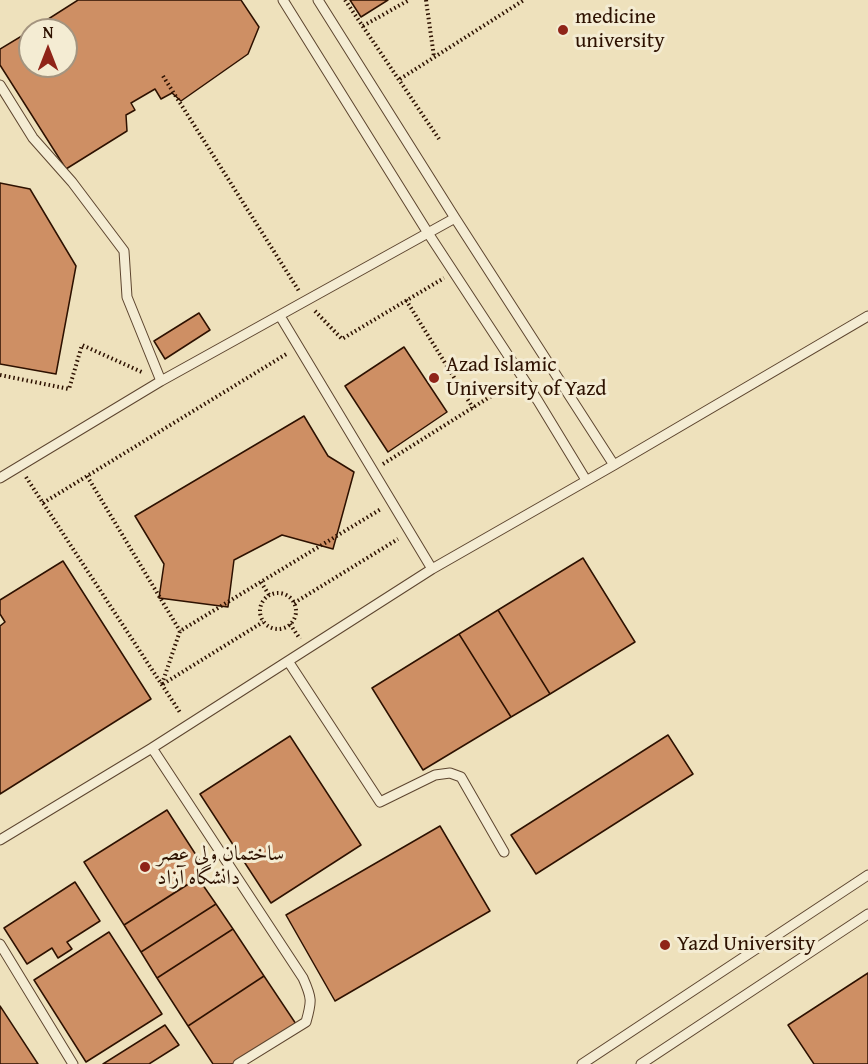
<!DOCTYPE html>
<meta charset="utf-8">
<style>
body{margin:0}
#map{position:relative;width:868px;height:1064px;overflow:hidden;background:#eee1bc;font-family:"Gentium Book Plus",serif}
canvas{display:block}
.north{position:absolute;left:18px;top:18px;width:60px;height:60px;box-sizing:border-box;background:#f4ecd3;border:2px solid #a4947f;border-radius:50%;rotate:0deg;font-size:16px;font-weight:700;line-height:24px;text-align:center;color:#2d1100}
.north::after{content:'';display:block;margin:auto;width:21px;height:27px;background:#8f2418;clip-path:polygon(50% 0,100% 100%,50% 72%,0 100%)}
</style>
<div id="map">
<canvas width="868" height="1064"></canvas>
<div class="north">N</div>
</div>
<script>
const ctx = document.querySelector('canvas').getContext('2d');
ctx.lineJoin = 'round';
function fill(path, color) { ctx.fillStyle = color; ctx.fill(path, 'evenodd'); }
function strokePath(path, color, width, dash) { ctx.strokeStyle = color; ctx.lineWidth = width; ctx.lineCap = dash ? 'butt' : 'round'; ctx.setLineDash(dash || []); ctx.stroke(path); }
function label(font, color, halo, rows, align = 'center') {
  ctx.font = font + ' "Gentium Book Plus",Amiri,serif'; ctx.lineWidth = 6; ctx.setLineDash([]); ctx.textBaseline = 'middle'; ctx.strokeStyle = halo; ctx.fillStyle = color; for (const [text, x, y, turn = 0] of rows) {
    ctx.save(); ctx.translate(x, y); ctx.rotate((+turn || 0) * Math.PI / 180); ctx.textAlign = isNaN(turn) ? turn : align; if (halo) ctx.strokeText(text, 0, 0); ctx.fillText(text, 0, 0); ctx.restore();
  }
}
const building = new Path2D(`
 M 78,0 L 241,0 L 259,27 L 248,54 L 181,101 L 172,93 L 161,99 L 155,89 L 131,103 L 135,110 L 126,115 L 127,131 L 66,169 L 0,65 L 0,49 L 30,31 L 30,66 L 66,66 L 66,30 L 31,30 Z
 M 350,0 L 388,0 L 361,17 Z
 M 0,183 L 30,189 L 76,266 L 56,374 L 0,364 Z
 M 199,313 L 210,330 L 165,359 L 154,341 Z
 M 404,347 L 447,412 L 388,452 L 345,386 Z
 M 304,416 L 328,456 L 354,472 L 333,549 L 282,535 L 234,560 L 228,607 L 159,598 L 164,564 L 135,516 Z
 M 583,558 L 635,642 L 550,694 L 498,610 Z
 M 63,561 L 151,699 L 0,794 L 0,626 L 5,622 L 0,614 L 0,600 Z
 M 498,610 L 550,694 L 511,717 L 459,634 Z
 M 459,634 L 511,717 L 423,770 L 372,688 Z
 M 668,735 L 693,774 L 536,874 L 511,835 Z
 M 290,736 L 361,845 L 271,903 L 200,794 Z
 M 167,810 L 207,872 L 124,925 L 84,862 Z
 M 440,826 L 490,911 L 335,1001 L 286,915 Z
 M 198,878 L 216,904 L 141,952 L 124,925 Z
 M 75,882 L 100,921 L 67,942 L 72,949 L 58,958 L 52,948 L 27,964 L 4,928 Z
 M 216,904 L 233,929 L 157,978 L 141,952 Z
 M 233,929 L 264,976 L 188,1026 L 157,978 Z
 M 109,932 L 162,1014 L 86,1062 L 34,980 Z
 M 868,973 L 868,1064 L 814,1064 L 788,1025 Z
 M 264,976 L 296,1024 L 235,1064 L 213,1064 L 188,1026 Z
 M 0,1006 L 38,1064 L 0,1064 Z
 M 165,1025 L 179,1045 L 149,1064 L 103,1064 Z`);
fill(building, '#ce8f64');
strokePath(building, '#2d1100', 1.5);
const lane = new Path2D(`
 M 283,0 L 428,233 L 538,401 L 586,480
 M 318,0 L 455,218 L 614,465
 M 0,85 L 33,138 L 72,182 L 124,251 L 127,297 L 161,381
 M 280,316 L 432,569
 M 0,478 L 161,381 L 455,218
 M 288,661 L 380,802 L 435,775 L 450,773 L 461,777 L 504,852
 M 152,748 L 303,978 C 312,998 312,1001 306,1022 L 238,1064
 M 0,840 L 152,748 L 432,569 L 614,465 L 868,316
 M 0,944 L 73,1064
 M 582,1064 L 868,875
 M 641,1064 L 868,914`);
strokePath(lane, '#5d452f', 11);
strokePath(new Path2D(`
 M 345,0 L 439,139
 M 426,0 L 434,57
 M 363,26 L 409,0
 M 163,76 L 299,291
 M 400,79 L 524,0
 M 406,300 L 473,408
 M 315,311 L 342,339 L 444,278
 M 0,375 L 69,389 L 82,345 L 144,373
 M 383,464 L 512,383
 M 87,476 L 180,631
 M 26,477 L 181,714
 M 43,503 L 288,353
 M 261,582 L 269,595
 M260 611a18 18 0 1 1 36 0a18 18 0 1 1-36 0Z
 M 294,603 L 398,539
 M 290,624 L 300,639
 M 162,684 L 180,631 L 381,509
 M 163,684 L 263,622`), '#2d1100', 4, [1.5, 3]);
strokePath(lane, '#f4ecd3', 9);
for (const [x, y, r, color] of [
 [563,30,6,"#8f2418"],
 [434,378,6,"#8f2418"],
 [145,867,6,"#8f2418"],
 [665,945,6,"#8f2418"]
]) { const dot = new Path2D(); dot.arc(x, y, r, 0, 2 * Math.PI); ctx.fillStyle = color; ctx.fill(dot); strokePath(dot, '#f4ecd3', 2); }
label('21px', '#2d1100', '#f4ecd3', [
 ["medicine",575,18],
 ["university",575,42],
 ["Azad Islamic",446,366],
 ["University of Yazd",446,390],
 ["ساختمان ولی عصر",157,855],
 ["دانشگاه آزاد",157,879],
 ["Yazd University",677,945]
], 'left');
</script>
